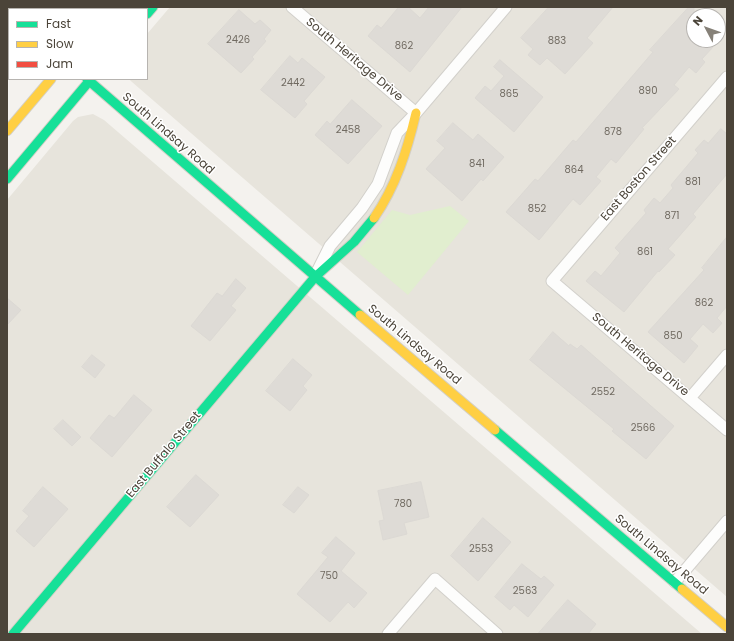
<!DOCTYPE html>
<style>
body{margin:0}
#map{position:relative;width:734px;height:641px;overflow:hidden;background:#f4f2ee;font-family:Poppins,sans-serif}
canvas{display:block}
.frame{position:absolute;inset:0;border:8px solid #4b4439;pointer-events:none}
.legend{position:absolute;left:8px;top:8px;width:140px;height:72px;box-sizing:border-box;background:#fff;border:1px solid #b7b4b0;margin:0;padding:5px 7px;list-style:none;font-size:12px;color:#4b4439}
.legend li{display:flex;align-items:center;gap:8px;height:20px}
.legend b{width:20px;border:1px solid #b7b4b0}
.north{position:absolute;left:686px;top:8px;width:40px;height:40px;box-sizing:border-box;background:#fff;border:1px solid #b7b4b0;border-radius:50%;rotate:311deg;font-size:11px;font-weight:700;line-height:16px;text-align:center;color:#4b4439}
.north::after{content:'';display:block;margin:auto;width:14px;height:18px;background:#868178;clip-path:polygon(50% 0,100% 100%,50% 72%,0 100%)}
</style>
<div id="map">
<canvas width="734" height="641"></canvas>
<div class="frame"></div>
<ul class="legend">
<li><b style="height:5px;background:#16e098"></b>Fast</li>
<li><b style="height:5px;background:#ffcf43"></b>Slow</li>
<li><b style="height:5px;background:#f24e42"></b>Jam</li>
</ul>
<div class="north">N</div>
</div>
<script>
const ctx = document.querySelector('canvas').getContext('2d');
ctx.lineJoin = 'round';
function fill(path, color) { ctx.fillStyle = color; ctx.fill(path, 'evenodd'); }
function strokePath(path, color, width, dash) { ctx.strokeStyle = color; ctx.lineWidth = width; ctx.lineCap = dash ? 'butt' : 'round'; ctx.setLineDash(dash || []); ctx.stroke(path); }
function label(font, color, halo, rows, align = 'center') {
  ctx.font = font + ' Poppins,sans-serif'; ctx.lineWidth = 3; ctx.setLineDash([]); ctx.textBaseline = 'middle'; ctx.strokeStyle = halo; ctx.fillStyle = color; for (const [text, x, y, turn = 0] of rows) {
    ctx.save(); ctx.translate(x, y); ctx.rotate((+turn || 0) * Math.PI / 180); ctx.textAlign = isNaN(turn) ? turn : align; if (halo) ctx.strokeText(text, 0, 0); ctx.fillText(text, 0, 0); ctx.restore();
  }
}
fill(new Path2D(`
 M 170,7 L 727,7 L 727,597 L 132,82 L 129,79 L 147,79 L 147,34 ZM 694,16 L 718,16 L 718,40 L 694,40 Z
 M 93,114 L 104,120 L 702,634 L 7,634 L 7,200 L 73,121 L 78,117 Z`), '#e7e4dc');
fill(new Path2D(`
 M 38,7 L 97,7 L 95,9 L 40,9 Z`), '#f3ebdf');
fill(new Path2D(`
 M 450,206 L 469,221 L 408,295 L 357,252 L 392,210 L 410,215 Z`), '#e1eecf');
const building = new Path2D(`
 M 399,7 L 408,7 L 420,18 L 429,7 L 462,7 L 410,72 L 368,36 L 377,25 L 381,28 Z
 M 549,7 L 613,7 L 587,38 L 593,43 L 565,74 L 547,58 L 540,65 L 528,55 L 533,49 L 521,38 Z
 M 689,7 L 694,7 L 694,40 L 715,40 L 710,45 L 713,47 L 702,59 L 705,62 L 696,73 L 689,67 L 674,85 L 679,89 L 642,128 L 644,129 L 616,163 L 611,159 L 596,177 L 601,181 L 580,205 L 573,199 L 539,240 L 506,212 L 535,179 L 538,181 L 573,140 L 576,142 L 653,52 L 650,50 Z
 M 239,10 L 255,24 L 260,20 L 271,30 L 264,39 L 266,41 L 252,57 L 254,59 L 241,73 L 208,44 Z
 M 290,56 L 298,63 L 302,58 L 325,77 L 304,101 L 307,104 L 295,118 L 261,90 Z
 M 500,60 L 543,97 L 514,132 L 475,98 L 485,86 L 491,91 L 504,76 L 494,67 Z
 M 352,100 L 382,126 L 348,164 L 315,135 L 327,121 L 330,124 Z
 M 453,123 L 473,140 L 478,134 L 504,157 L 483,181 L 481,179 L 462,201 L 426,169 L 445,148 L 437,141 Z
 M 721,129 L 727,134 L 727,174 L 693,214 L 696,217 L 668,249 L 675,255 L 659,272 L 658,271 L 624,312 L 586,281 L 595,271 L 601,276 L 620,253 L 615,248 L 646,213 L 644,210 L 654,198 L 660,203 L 673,188 L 671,185 L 698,153 L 695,150 L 704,140 L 708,143 Z
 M 727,237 L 727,306 L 717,318 L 722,323 L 713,333 L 703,324 L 690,339 L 698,346 L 684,363 L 648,332 L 704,270 L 702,268 Z
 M 236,279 L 246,288 L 231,306 L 236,310 L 210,341 L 191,326 L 217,293 L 222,296 Z
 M 7,298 L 21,310 L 7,325 Z
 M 553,332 L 569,346 L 570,344 L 577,349 L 581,345 L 674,426 L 646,459 L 612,431 L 614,429 L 530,360 Z
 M 92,355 L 105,365 L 95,378 L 82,367 Z
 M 293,359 L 312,375 L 303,386 L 307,390 L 290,411 L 266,391 Z
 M 134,395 L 152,410 L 112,457 L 90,438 L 109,415 L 114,418 Z
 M 63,420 L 81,437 L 72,446 L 54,429 Z
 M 196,475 L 219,495 L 190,527 L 167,507 Z
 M 421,482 L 429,517 L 404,523 L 407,534 L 383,540 L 379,521 L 384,520 L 378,491 Z
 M 43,487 L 68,509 L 34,547 L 16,531 L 29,516 L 23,511 Z
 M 298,487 L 309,495 L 294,513 L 283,505 Z
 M 483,518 L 511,542 L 478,581 L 451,556 Z
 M 336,537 L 355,553 L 341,571 L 367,593 L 354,608 L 348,602 L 330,622 L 297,594 L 328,557 L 322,553 Z
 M 522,564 L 541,579 L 544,576 L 554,585 L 528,617 L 514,605 L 510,610 L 495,597 Z
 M 568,600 L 596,624 L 588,634 L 538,634 Z`);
fill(building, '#dedbd6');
strokePath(building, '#dcd9d4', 1);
const street = new Path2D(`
 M 292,7 L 416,113
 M 727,77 L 552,281 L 727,430
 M 317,272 L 330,246 L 362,208 L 378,184 L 397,133 L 416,113 L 506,7
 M 690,398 L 727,355
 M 675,582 L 727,521
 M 388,634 L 435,579 L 497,634`);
const fast = new Path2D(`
 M 147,14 L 153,7
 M 87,79 L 360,315
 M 7,179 L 91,79
 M 495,430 L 682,589
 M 13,634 L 315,277 L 354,242 L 374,218`);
const slow = new Path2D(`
 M 112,9 L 113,7
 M 7,131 L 51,79
 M 374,218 C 396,186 407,151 416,113
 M 360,315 L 495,430
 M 682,589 L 727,627`);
const jam = new Path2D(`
 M 7,11 L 9,13`);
strokePath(street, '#d2d0cb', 13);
strokePath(fast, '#d3cfc5', 11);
strokePath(slow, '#d3cfc5', 11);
strokePath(jam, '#d3cfc5', 11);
strokePath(street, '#fdfdfc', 11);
strokePath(fast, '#16e098', 9);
strokePath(slow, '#ffcf43', 9);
strokePath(jam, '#f24e42', 9);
label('10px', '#706a61', null, [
 ["2426",238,40],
 ["883",557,41],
 ["862",404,46],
 ["2442",293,83],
 ["890",648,91],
 ["865",509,94],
 ["2458",348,130],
 ["878",613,132],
 ["841",477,164],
 ["864",574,170],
 ["881",693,182],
 ["852",537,209],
 ["871",672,216],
 ["861",645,252],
 ["862",704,303],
 ["850",673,336],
 ["2552",603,392],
 ["2566",643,428],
 ["780",403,504],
 ["2553",481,549],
 ["750",329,576],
 ["2563",525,591]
]);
label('12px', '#4b4439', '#fff', [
 ["South Heritage Drive",354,60,40],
 ["South Lindsay Road",168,134,41],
 ["East Boston Street",639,179,-49],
 ["South Lindsay Road",414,345,40],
 ["South Heritage Drive",640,355,40],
 ["East Buffalo Street",164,455,-50],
 ["South Lindsay Road",661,555,40]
]);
</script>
